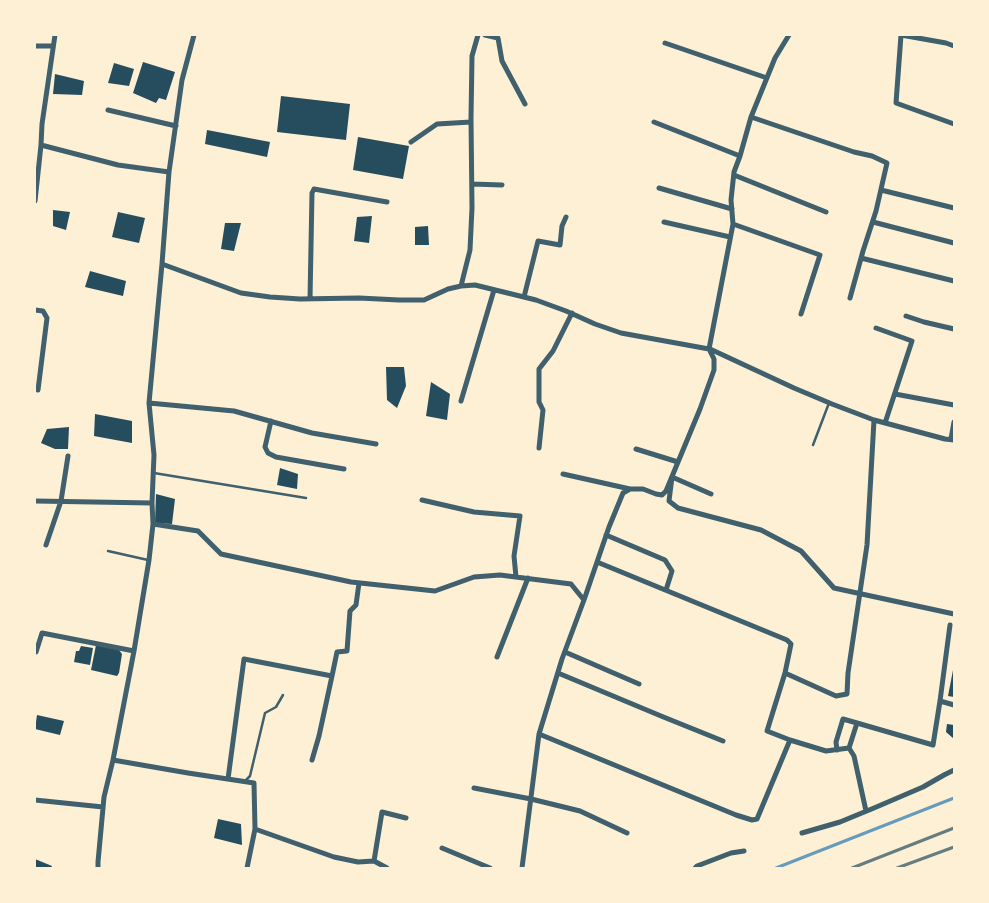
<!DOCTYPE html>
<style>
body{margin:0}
#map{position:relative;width:989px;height:903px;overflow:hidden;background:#fdf0d5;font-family:Lato,sans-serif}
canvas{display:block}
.frame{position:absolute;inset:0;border:36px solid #fdf0d5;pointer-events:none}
</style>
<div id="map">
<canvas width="989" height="903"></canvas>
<div class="frame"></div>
</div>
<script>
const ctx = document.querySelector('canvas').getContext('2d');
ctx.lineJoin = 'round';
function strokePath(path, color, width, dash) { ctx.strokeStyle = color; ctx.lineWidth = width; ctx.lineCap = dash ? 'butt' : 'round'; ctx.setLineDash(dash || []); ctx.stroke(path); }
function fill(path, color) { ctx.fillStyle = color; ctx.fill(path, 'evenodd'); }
strokePath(new Path2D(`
 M 776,868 L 954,798`), '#669bbc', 3);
fill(new Path2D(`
 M 143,62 L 175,72 L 166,100 L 159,98 L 156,103 L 133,93 Z
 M 114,63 L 134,69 L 129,86 L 108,83 Z
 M 55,74 L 84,81 L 82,95 L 53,94 Z
 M 281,96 L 350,104 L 346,140 L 277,132 Z
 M 207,130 L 270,142 L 267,157 L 205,144 Z
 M 358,137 L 409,146 L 403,179 L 353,170 Z
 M 53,210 L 70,212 L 66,230 L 53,226 Z
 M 118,212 L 145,218 L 139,243 L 112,237 Z
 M 372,216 L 369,243 L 354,241 L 357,217 Z
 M 225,223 L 241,223 L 234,251 L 221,249 Z
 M 428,226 L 429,245 L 415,245 L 415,227 Z
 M 90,271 L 126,281 L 123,296 L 85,287 Z
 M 386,367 L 404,367 L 406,386 L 397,408 L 387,400 Z
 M 431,382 L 450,394 L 447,420 L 426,416 Z
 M 95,414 L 132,421 L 132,443 L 94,436 Z
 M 69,427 L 68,449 L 55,449 L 41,443 L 47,429 Z
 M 280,468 L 298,474 L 297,489 L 277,485 Z
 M 156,494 L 175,499 L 172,524 L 155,523 Z
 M 96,645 L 119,650 L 122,654 L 119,673 L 117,676 L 91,670 Z
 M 81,646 L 93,648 L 90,665 L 74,662 L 76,651 L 79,651 Z
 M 953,670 L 954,670 L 954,697 L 948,696 Z
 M 37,715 L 64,721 L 60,735 L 35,729 Z
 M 947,724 L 954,725 L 954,739 L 946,732 Z
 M 218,819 L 241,824 L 242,845 L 214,838 Z
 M 35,859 L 52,866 L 51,868 L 35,868 Z`), '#264d5e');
strokePath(new Path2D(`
 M 813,445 L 829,403
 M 154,473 L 306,498
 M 108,551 L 148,560
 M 246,780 L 250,776 L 265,713 L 276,707 L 283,695`), '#3f606c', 2.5);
strokePath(new Path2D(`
 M 485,35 L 498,38 L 502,61 L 525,104
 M 901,35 L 896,103 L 954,124
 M 901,35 L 946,43 L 954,46
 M 665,43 L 767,78
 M 35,46 L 53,46
 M 108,110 L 176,126
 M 751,117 L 854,152 L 872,156 L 887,163 L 876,211 L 863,251 L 850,298
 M 654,122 L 740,156
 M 411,142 L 437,124 L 471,122
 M 41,145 L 42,124 L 55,35
 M 734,175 L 826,212
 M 472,184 L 502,185
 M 659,188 L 732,209
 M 881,190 L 954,208
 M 35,201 L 41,145 L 118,165 L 169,172
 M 664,222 L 730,237
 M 873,222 L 954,243
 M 733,224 L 820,255 L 801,314
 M 861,258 L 954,281
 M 162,264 L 241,293 L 270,297 L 300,299 L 359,298 L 399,300 L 424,300 L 448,289 L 461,286 L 475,285 L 536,300 L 566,311 L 595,324 L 621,333 L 709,349 L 733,224 L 731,200 L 734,172 L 740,156 L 751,117 L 775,58 L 789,35
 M 461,286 L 470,250 L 472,208 L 471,118 L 472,56 L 478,35
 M 524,297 L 538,241 L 560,245 L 562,226 L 566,217
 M 310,299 L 312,193 L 314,189 L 387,202
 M 35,310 L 43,311 L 47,318 L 38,390
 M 906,316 L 924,322 L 954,329
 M 876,328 L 912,341 L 885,423
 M 710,349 L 794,388 L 832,404 L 874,420 L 945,439 L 954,440
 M 895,394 L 954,405
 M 461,401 L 494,290
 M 149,403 L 234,411 L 312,433 L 376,444
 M 271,421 L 265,447 L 268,453 L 276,457 L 344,469
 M 951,439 L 954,422
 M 539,448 L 543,410 L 539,402 L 539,369 L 553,351 L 572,313
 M 636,449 L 678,462
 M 563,474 L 630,489
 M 711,494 L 672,477 L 669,501 L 678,508 L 761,530 L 801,551 L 834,588 L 954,614
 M 422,500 L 474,512 L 520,516 L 514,556 L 516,577
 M 35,501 L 152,503
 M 153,524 L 198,531 L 221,554 L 351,582 L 435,591 L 474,577 L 500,575 L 571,584 L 584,600 L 562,659 L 539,734 L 522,868
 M 606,535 L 665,560 L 672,571 L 666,590
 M 46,545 L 61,501 L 68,456
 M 597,562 L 787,640 L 791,644 L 785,673 L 767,731 L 790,740 L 826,751 L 849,748 L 857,723 L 933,745 L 940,701 L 950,625
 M 584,600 L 609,527 L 623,493 L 630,489 L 643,489 L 656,494 L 662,495 L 666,491 L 700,409 L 714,370 L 714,359 L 709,349
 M 36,652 L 42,633 L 134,651
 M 565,652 L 639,684
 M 497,657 L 528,578
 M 558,673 L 661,716 L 723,741
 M 785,673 L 836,696 L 847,694 L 848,673 L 867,545 L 874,420
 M 332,676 L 337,652 L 347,651 L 350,611 L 356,605 L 359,583
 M 940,701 L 954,705
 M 539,734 L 736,815 L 752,820 L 757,819 L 790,740
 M 849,748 L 854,756 L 866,811
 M 837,750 L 836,742 L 843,719 L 857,723
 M 113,760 L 188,773 L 254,783 L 255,829 L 247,868
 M 228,779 L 244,659 L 332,676 L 319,736 L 312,760
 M 474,788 L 531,799 L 580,811 L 627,833
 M 35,800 L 103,807
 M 255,829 L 334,857 L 358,862 L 374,861 L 387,868
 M 802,833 L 840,822 L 874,808 L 923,787 L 944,775 L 954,770
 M 442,848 L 490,868
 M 374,861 L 382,812 L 406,818
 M 98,868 L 98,862 L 104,797 L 113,760 L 134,651 L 149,560 L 153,524 L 152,503 L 154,455 L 149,403 L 162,264 L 169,172 L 182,80 L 194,35
 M 695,868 L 697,866 L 731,853 L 744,851`), '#3f606c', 5);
strokePath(new Path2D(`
 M 852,868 L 954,828
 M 897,868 L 954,847`), '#657d81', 3);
</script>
